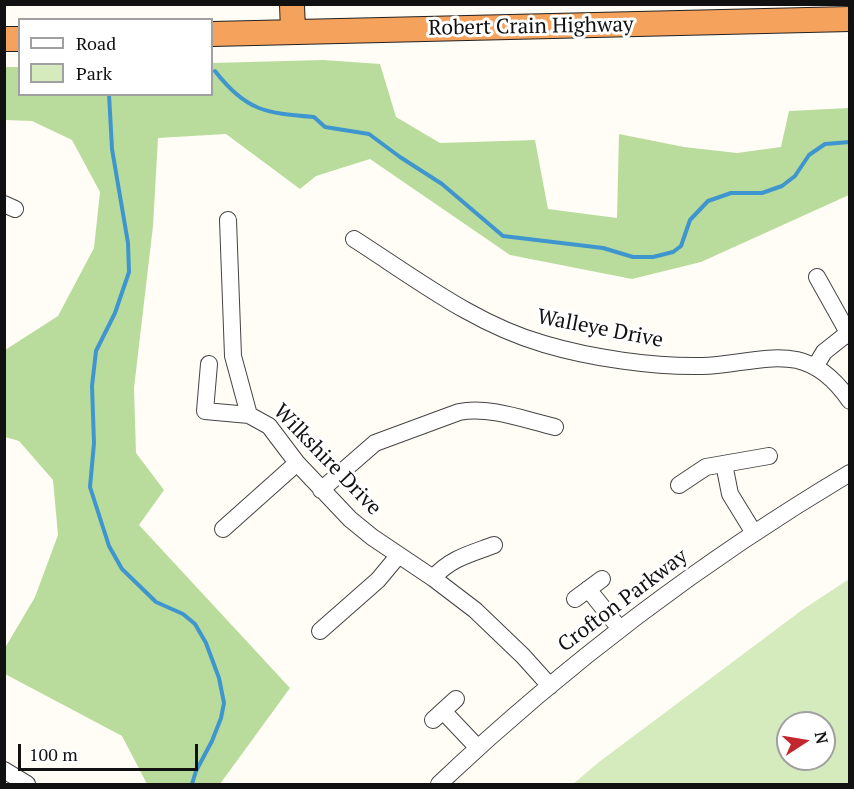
<!DOCTYPE html>
<style>
body{margin:0}
#map{position:relative;width:854px;height:789px;overflow:hidden;background:#fffdf5;font-family:"PT Serif",serif}
canvas{display:block}
.frame{position:absolute;inset:0;border:6px solid #111;pointer-events:none}
.legend{position:absolute;left:18px;top:18px;width:195px;height:78px;box-sizing:border-box;background:#fff;border:2px solid #a0a0a0;margin:0;padding:8px 10px;list-style:none;font-size:18px;color:#111}
.legend li{display:flex;align-items:center;gap:12px;height:30px}
.legend b{width:30px;border:2px solid #a0a0a0}
.north{position:absolute;left:776px;top:711px;width:60px;height:60px;box-sizing:border-box;background:#fff;border:2px solid #a0a0a0;border-radius:50%;rotate:78deg;font-size:16px;font-weight:700;line-height:24px;text-align:center;color:#111}
.north::after{content:'';display:block;margin:auto;width:21px;height:27px;background:#c4262e;clip-path:polygon(50% 0,100% 100%,50% 72%,0 100%)}
.scale{position:absolute;left:18px;top:744px;width:180px;height:27px;box-sizing:border-box;border:3px solid #111;border-top:0;padding-left:8px;font-size:18px;line-height:21px;white-space:nowrap;color:#111;-webkit-text-stroke:4px #fff;paint-order:stroke}
</style>
<div id="map">
<canvas width="854" height="789"></canvas>
<div class="frame"></div>
<ul class="legend">
<li><b style="height:8px;background:#fff"></b>Road</li>
<li><b style="height:16px;background:#d5ebbd"></b>Park</li>
</ul>
<div class="north">N</div>
<div class="scale">100 m</div>
</div>
<script>
const ctx = document.querySelector('canvas').getContext('2d');
ctx.lineJoin = 'round';
function fill(path, color) { ctx.fillStyle = color; ctx.fill(path, 'evenodd'); }
function strokePath(path, color, width, dash) { ctx.strokeStyle = color; ctx.lineWidth = width; ctx.lineCap = dash ? 'butt' : 'round'; ctx.setLineDash(dash || []); ctx.stroke(path); }
function label(font, color, halo, rows, align = 'center') {
  ctx.font = font + ' "PT Serif",serif'; ctx.lineWidth = 6; ctx.setLineDash([]); ctx.textBaseline = 'middle'; ctx.strokeStyle = halo; ctx.fillStyle = color; for (const [text, x, y, turn = 0] of rows) {
    ctx.save(); ctx.translate(x, y); ctx.rotate((+turn || 0) * Math.PI / 180); ctx.textAlign = isNaN(turn) ? turn : align; if (halo) ctx.strokeText(text, 0, 0); ctx.fillText(text, 0, 0); ctx.restore();
  }
}
fill(new Path2D(`
 M 849,579 L 849,784 L 573,784 L 599,762 L 802,610 ZM 788,723 L 824,723 L 824,759 L 788,759 Z`), '#d5ebbd');
fill(new Path2D(`
 M 323,60 L 380,64 L 396,117 L 440,143 L 535,140 L 548,209 L 617,218 L 619,134 L 684,147 L 737,153 L 781,147 L 789,111 L 849,108 L 849,195 L 701,262 L 632,279 L 510,255 L 370,159 L 316,176 L 300,189 L 226,134 L 158,138 L 153,226 L 134,388 L 136,453 L 164,490 L 139,525 L 290,688 L 220,784 L 147,784 L 122,736 L 5,674 L 5,648 L 35,597 L 58,535 L 53,480 L 19,441 L 5,437 L 5,350 L 58,316 L 94,248 L 100,192 L 72,140 L 32,121 L 5,120 L 5,67 L 19,67 L 20,94 L 212,94 L 212,63 Z`), '#b9dc9c');
strokePath(new Path2D(`
 M 215,71 C 246,111 265,113 314,117 L 325,127 L 369,134 L 400,157 L 442,184 L 503,236 L 603,248 L 633,257 L 653,257 L 673,252 L 681,246 L 690,220 L 708,201 L 731,193 L 762,193 L 782,186 L 795,176 L 809,155 L 825,144 L 850,142
 M 109,94 L 112,149 L 128,243 L 129,272 L 115,313 L 96,351 L 92,386 L 94,443 L 90,487 L 109,546 L 122,569 L 156,602 L 183,614 L 195,624 L 206,643 L 219,678 L 224,703 L 221,718 L 212,741 L 196,771 L 192,784`), '#3f96cf', 4);
const minor = new Path2D(`
 M 4,204 L 15,209
 M 228,220 L 233,356 L 249,415 L 269,426 L 297,463 L 350,519 L 372,537 L 433,578 L 475,610 L 523,656 L 550,686
 M 354,239 C 415,278 474,324 544,344 C 591,358 653,367 702,366 C 733,366 765,354 797,360 C 819,365 837,382 850,401
 M 817,277 L 850,336
 M 209,364 L 205,411 L 249,415
 M 815,367 L 824,352 L 848,333
 M 724,464 L 730,494 L 754,533
 M 679,485 L 706,467 L 769,456
 M 321,490 L 375,443 L 459,412 C 490,406 525,420 555,427
 M 223,529 L 297,463
 M 433,578 C 451,558 470,554 494,545
 M 588,589 L 620,629
 M 575,599 L 602,579
 M 320,631 L 378,580 L 398,556
 M 443,711 L 478,748
 M 433,720 L 456,699
 M 4,770 L 27,784
 M 439,784 C 564,666 702,561 850,473`);
const highway = new Path2D(`
 M 292,4 L 293,32
 M 212,34 L 850,19
 M 4,39 L 20,39`);
strokePath(minor, '#444', 18);
strokePath(highway, '#222', 26);
strokePath(minor, '#fff', 16);
strokePath(highway, '#f5a25d', 24);
label('21px', '#111', '#fff', [
 ["Robert Crain Highway",531,27,-1],
 ["Walleye Drive",600,329,11],
 ["Wilkshire Drive",327,460,46],
 ["Crofton Parkway",623,601,-37]
]);
</script>
